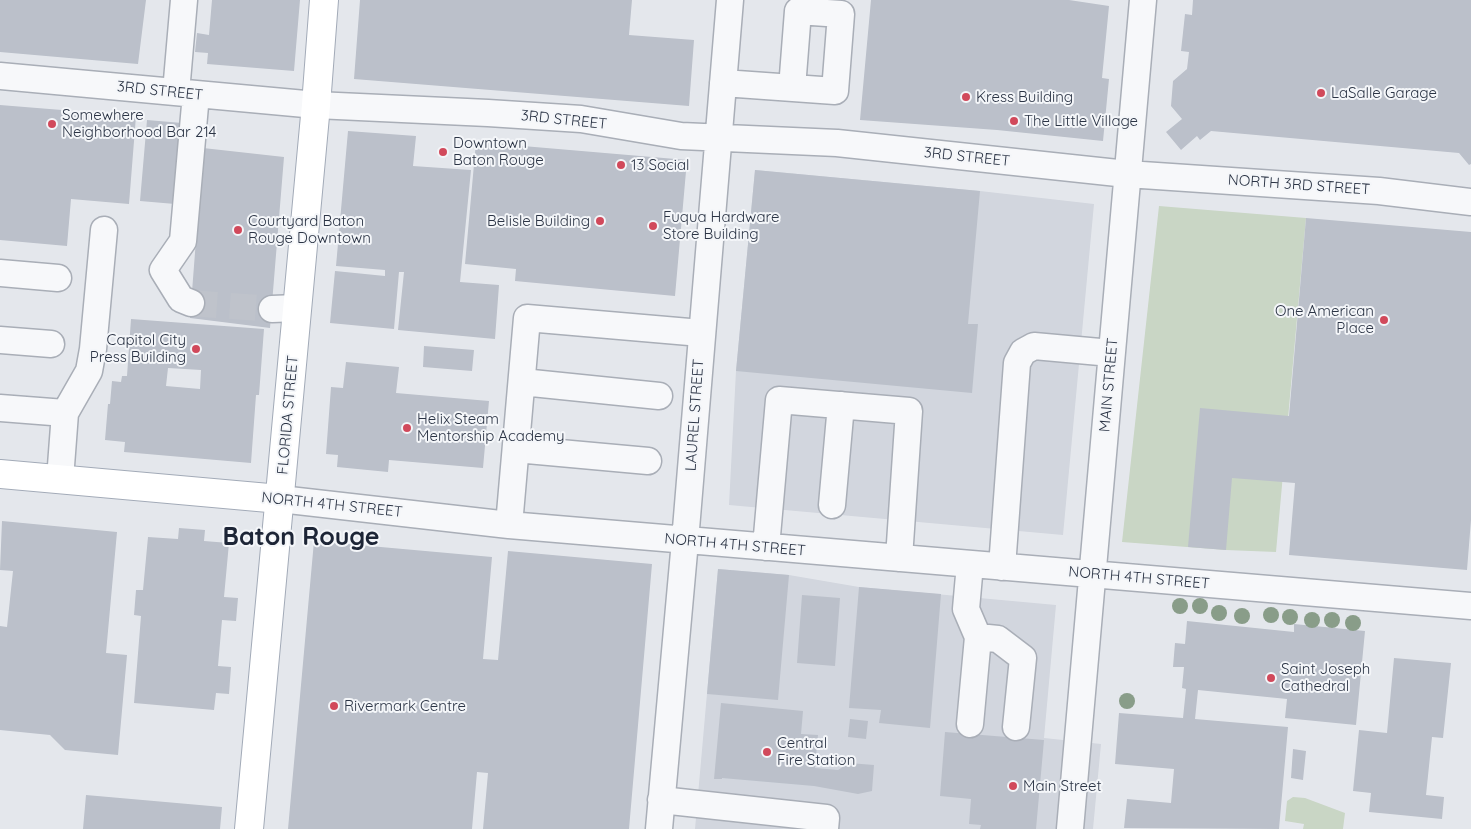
<!DOCTYPE html>
<style>
body{margin:0}
canvas{display:block;background:#e4e7ec}
</style>
<canvas width="1471" height="829"></canvas>
<script>
const ctx = document.querySelector('canvas').getContext('2d');
ctx.lineJoin = 'round';
function fill(path, color) { ctx.fillStyle = color; ctx.fill(path, 'evenodd'); }
function strokePath(path, color, width, dash) { ctx.strokeStyle = color; ctx.lineWidth = width; ctx.lineCap = dash ? 'butt' : 'round'; ctx.setLineDash(dash || []); ctx.stroke(path); }
function label(font, color, halo, rows, align = 'center') {
  ctx.font = font + ' Quicksand,sans-serif'; ctx.lineWidth = 4; ctx.setLineDash([]); ctx.textBaseline = 'middle'; ctx.strokeStyle = halo; ctx.fillStyle = color; for (const [text, x, y, turn = 0] of rows) {
    ctx.save(); ctx.translate(x, y); ctx.rotate((+turn || 0) * Math.PI / 180); ctx.textAlign = isNaN(turn) ? turn : align; if (halo) ctx.strokeText(text, 0, 0); ctx.fillText(text, 0, 0); ctx.restore();
  }
}
fill(new Path2D(`
 M 755,170 L 980,191 L 1094,204 L 1063,535 L 729,505 L 736,371 Z
 M 718,569 L 789,575 L 859,587 L 1056,605 L 1044,738 L 1101,744 L 1093,829 L 695,829 Z`), '#d2d6de');
fill(new Path2D(`
 M 1159,206 L 1306,218 L 1276,552 L 1226,550 L 1122,542 Z
 M 1293,797 L 1305,798 L 1345,813 L 1343,829 L 1303,829 L 1304,824 L 1285,821 L 1287,801 Z`), '#c9d6c5');
fill(new Path2D(`
 M 0,0 L 146,0 L 138,64 L 0,52 Z
 M 212,0 L 300,0 L 294,71 L 207,64 L 208,53 L 195,52 L 197,33 L 209,35 Z
 M 360,0 L 632,0 L 629,35 L 694,40 L 689,106 L 354,79 Z
 M 871,0 L 1069,0 L 1109,6 L 1102,78 L 1109,79 L 1103,141 L 997,130 L 860,120 Z
 M 1193,0 L 1471,0 L 1471,164 L 1469,165 L 1459,153 L 1211,131 L 1200,140 L 1197,136 L 1181,150 L 1166,132 L 1182,119 L 1171,106 L 1173,81 L 1187,69 L 1189,52 L 1181,51 L 1185,14 L 1192,15 Z
 M 0,105 L 136,116 L 129,204 L 71,199 L 67,246 L 0,240 Z
 M 147,120 L 182,123 L 175,204 L 140,201 Z
 M 348,131 L 416,136 L 413,166 L 471,170 L 460,282 L 499,285 L 495,339 L 398,330 L 404,272 L 399,272 L 394,329 L 330,323 L 335,271 L 385,276 L 385,270 L 336,266 Z
 M 476,142 L 687,160 L 675,296 L 515,281 L 516,269 L 465,264 Z
 M 203,148 L 284,157 L 270,328 L 190,318 Z
 M 755,170 L 980,191 L 968,324 L 978,324 L 972,393 L 736,371 Z
 M 1306,218 L 1471,232 L 1471,520 L 1467,570 L 1289,555 L 1295,483 L 1232,478 L 1226,550 L 1188,547 L 1200,408 L 1289,416 Z
 M 131,319 L 264,329 L 259,395 L 256,395 L 251,463 L 124,452 L 125,442 L 105,440 L 108,404 L 110,404 L 112,381 L 121,382 L 122,376 L 127,376 ZM 168,368 L 201,370 L 200,389 L 166,386 Z
 M 424,346 L 474,350 L 472,371 L 423,367 Z
 M 346,362 L 399,367 L 396,393 L 489,401 L 483,468 L 389,460 L 388,472 L 337,467 L 338,455 L 326,454 L 331,387 L 343,388 Z
 M 2,521 L 117,532 L 106,653 L 127,655 L 118,755 L 65,750 L 50,735 L 0,730 L 0,626 L 7,627 L 13,571 L 0,570 Z
 M 179,528 L 205,530 L 204,541 L 229,543 L 224,597 L 238,598 L 236,621 L 222,620 L 218,666 L 231,667 L 229,694 L 216,693 L 214,710 L 134,703 L 141,616 L 134,615 L 136,590 L 143,590 L 148,537 L 178,539 Z
 M 314,541 L 492,557 L 483,659 L 498,660 L 508,551 L 652,564 L 629,829 L 483,829 L 488,773 L 477,772 L 472,829 L 288,829 Z
 M 718,569 L 789,575 L 778,700 L 707,694 Z
 M 859,587 L 941,594 L 930,728 L 879,723 L 881,710 L 849,708 Z
 M 802,595 L 840,598 L 835,666 L 797,663 Z
 M 1187,621 L 1294,632 L 1294,624 L 1365,631 L 1356,725 L 1285,718 L 1287,699 L 1198,690 L 1195,719 L 1288,727 L 1279,829 L 1124,828 L 1127,799 L 1171,803 L 1174,769 L 1115,764 L 1119,713 L 1183,718 L 1186,689 L 1182,688 L 1184,667 L 1173,667 L 1175,643 L 1185,644 Z
 M 1394,658 L 1451,663 L 1443,738 L 1432,737 L 1426,795 L 1444,797 L 1442,819 L 1369,812 L 1371,793 L 1353,791 L 1359,730 L 1387,733 Z
 M 721,703 L 803,711 L 801,734 L 818,735 L 815,768 L 838,770 L 849,763 L 874,765 L 872,791 L 858,794 L 814,786 L 722,778 L 722,779 L 714,779 Z
 M 850,719 L 868,721 L 866,739 L 848,737 Z
 M 945,732 L 1044,740 L 1036,829 L 980,829 L 981,825 L 969,824 L 971,799 L 940,796 Z
 M 1293,749 L 1306,751 L 1303,780 L 1291,778 Z
 M 86,795 L 222,807 L 220,829 L 83,829 Z`), '#bbc0ca');
strokePath(new Path2D(`
 M 191,303 L 272,309`), '#bfc3cb', 26, [26, 13]);
const minor = new Path2D(`
 M 0,76 L 316,105 L 488,113 L 581,119 L 681,136 L 837,143 L 1127,174 L 1379,191 L 1471,202
 M 723,83 L 835,91 L 841,14 L 798,11 L 792,88
 M 176,92 L 184,0
 M 0,273 L 58,278
 M 191,303 L 181,299 L 163,270 L 183,241 L 196,94
 M 272,309 L 297,308
 M 0,340 L 51,344
 M 522,382 L 659,396
 M 0,408 L 65,413
 M 516,449 L 648,461
 M 60,479 L 65,413 L 89,371 L 93,349 L 104,230
 M 280,499 L 509,525 L 1471,606
 M 832,505 L 841,405
 M 509,525 L 527,318 L 701,333
 M 766,547 L 779,400 L 909,411 L 899,558
 M 970,564 L 966,609 L 978,637 L 970,724
 M 1002,567 L 1017,363 L 1023,352 L 1034,346 L 1111,353
 M 978,637 L 998,639 L 1023,658 L 1016,727
 M 661,800 L 826,818 L 825,829
 M 659,829 L 685,541 L 730,0
 M 1070,829 L 1143,0`);
const major = new Path2D(`
 M 0,474 L 280,499
 M 249,829 L 316,105 L 324,0`);
strokePath(minor, '#a9aeb7', 29);
strokePath(major, '#a3abb8', 30);
strokePath(minor, '#f7f8fa', 26);
strokePath(major, '#fff', 28);
ctx.fillStyle = '#899d89';
for (const [x, y] of [
 [1180,606],
 [1200,606],
 [1219,613],
 [1271,615],
 [1242,616],
 [1290,617],
 [1312,620],
 [1332,620],
 [1353,623],
 [1127,701]
]) { ctx.beginPath(); ctx.arc(x, y, 8, 0, 2 * Math.PI); ctx.fill(); }
for (const [x, y, r, color] of [
 [1321,93,5,"#d1495b"],
 [966,97,5,"#d1495b"],
 [1014,121,5,"#d1495b"],
 [52,124,5,"#d1495b"],
 [443,152,5,"#d1495b"],
 [621,165,5,"#d1495b"],
 [600,221,5,"#d1495b"],
 [653,226,5,"#d1495b"],
 [238,230,5,"#d1495b"],
 [1384,320,5,"#d1495b"],
 [196,349,5,"#d1495b"],
 [407,428,5,"#d1495b"],
 [1271,678,5,"#d1495b"],
 [334,706,5,"#d1495b"],
 [767,752,5,"#d1495b"],
 [1013,786,5,"#d1495b"]
]) { const dot = new Path2D(); dot.arc(x, y, r, 0, 2 * Math.PI); ctx.fillStyle = color; ctx.fill(dot); strokePath(dot, '#f4f6f9', 2); }
label('15px', '#2b3445', '#f4f6f9', [
 ["3RD STREET",160,91,6],
 ["3RD STREET",564,120,6],
 ["3RD STREET",967,157,6],
 ["NORTH 3RD STREET",1299,185,4],
 ["MAIN STREET",1109,385,-85],
 ["FLORIDA STREET",288,415,-85],
 ["LAUREL STREET",695,415,-86],
 ["NORTH 4TH STREET",332,505,6],
 ["NORTH 4TH STREET",735,545,5],
 ["NORTH 4TH STREET",1139,578,5]
]);
label('15px', '#2b3445', '#f4f6f9', [
 ["LaSalle Garage",1331,93],
 ["Kress Building",976,97],
 ["Somewhere",62,115],
 ["Neighborhood Bar 214",62,132],
 ["The Little Village",1024,121],
 ["Downtown",453,143],
 ["Baton Rouge",453,160],
 ["13 Social",631,165],
 ["Fuqua Hardware",663,217],
 ["Store Building",663,234],
 ["Courtyard Baton",248,221],
 ["Rouge Downtown",248,238],
 ["Belisle Building",590,221,"right"],
 ["One American",1374,311,"right"],
 ["Place",1374,328,"right"],
 ["Capitol City",186,340,"right"],
 ["Press Building",186,357,"right"],
 ["Helix Steam",417,419],
 ["Mentorship Academy",417,436],
 ["Saint Joseph",1281,669],
 ["Cathedral",1281,686],
 ["Rivermark Centre",344,706],
 ["Central",777,743],
 ["Fire Station",777,760],
 ["Main Street",1023,786]
], 'left');
label('bold 25px', '#1d2536', '#f4f6f9', [
 ["Baton Rouge",301,537]
]);
</script>
